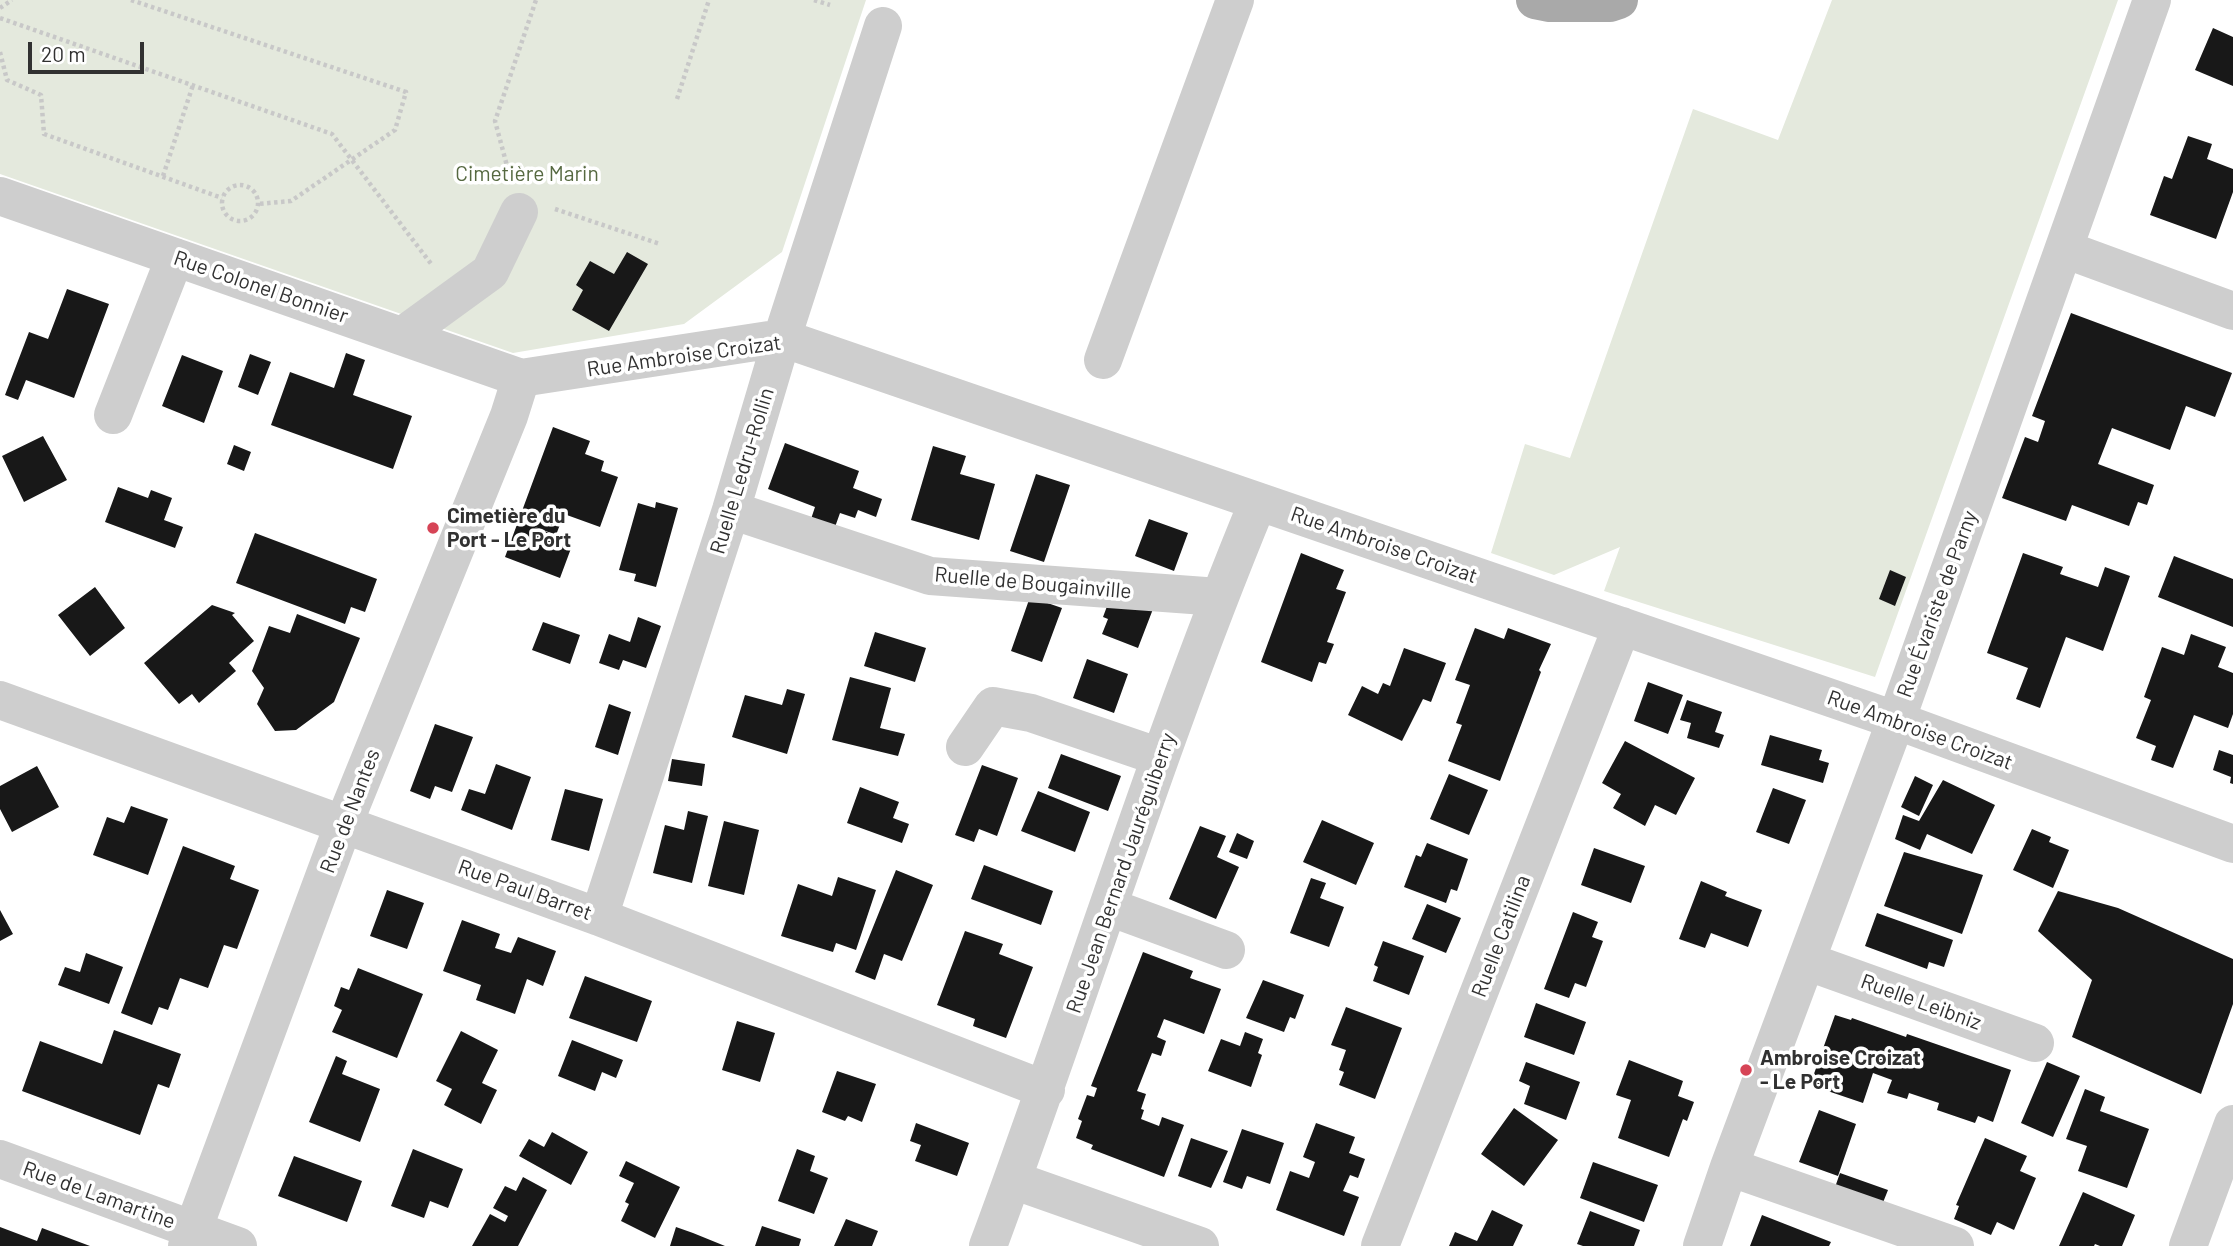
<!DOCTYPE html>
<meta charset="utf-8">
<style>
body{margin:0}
#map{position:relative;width:2233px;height:1246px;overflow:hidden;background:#fff;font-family:Barlow,sans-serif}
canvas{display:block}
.scale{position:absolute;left:28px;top:42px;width:116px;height:32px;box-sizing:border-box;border:4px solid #313131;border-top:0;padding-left:9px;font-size:21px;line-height:24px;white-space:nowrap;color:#313131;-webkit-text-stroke:5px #fff;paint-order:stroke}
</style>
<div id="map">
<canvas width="2233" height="1246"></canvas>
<div class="scale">20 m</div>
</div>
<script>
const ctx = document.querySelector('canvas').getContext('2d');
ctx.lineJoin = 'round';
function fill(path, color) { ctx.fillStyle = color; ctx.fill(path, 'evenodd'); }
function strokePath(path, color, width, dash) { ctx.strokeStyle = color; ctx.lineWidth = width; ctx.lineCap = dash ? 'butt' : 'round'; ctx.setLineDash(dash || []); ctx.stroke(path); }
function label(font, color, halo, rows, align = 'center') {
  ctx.font = font + ' Barlow,sans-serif'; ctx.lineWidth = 7; ctx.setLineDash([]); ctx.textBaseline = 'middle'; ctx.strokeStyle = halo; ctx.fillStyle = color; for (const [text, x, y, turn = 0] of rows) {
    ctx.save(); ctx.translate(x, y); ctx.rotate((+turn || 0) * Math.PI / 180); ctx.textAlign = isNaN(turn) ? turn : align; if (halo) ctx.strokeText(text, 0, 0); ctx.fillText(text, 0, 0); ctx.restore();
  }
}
fill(new Path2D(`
 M 0,0 L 866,0 L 782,252 L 684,324 L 513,353 L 0,174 Z
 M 1832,0 L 2118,0 L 1875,677 L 1604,591 L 1620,547 L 1554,575 L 1491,553 L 1525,444 L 1570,458 L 1693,109 L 1778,140 Z`), '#e4e9dd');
fill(new Path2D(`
 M 2213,28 L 2233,37 L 2233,86 L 2195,70 Z
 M 2188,136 L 2212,144 L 2207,159 L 2233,169 L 2233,192 L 2216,239 L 2150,215 L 2164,176 L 2172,179 Z
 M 627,252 L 648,264 L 609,331 L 572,310 L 583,290 L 576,285 L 590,261 L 614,274 Z
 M 67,289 L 109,304 L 74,398 L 26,380 L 18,400 L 5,395 L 29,332 L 48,339 Z
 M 2071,313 L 2232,373 L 2215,417 L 2186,406 L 2170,450 L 2112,428 L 2098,464 L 2154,485 L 2147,505 L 2138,502 L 2129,526 L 2072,505 L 2066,521 L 2002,498 L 2025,437 L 2038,442 L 2045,421 L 2032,416 Z
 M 346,353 L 365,360 L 353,395 L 412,416 L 393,469 L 271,425 L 290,372 L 334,388 Z
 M 250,354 L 271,362 L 258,395 L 238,387 Z
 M 182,355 L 223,371 L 204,423 L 162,406 Z
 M 553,427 L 590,441 L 585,454 L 604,461 L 601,471 L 618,477 L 600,527 L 564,514 L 556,535 L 530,525 L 573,543 L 560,578 L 505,557 Z
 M 43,436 L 67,480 L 24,502 L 2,456 Z
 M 785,443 L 859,471 L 853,488 L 882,499 L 876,517 L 858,510 L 855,518 L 840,513 L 835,527 L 811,519 L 815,507 L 768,489 Z
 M 234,445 L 251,452 L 244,471 L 227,464 Z
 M 933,446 L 966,456 L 960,474 L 995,484 L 979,540 L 911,520 Z
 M 1036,474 L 1070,485 L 1044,562 L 1010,551 Z
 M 118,487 L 148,498 L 151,490 L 172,498 L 164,520 L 183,527 L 175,548 L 105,522 Z
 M 656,502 L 678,508 L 656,587 L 634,581 L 636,574 L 619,570 L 638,503 L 655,508 Z
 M 1149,519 L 1188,533 L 1174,571 L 1135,556 Z
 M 255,533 L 377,579 L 365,612 L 351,607 L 345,624 L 236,583 Z
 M 1301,553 L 1344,570 L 1336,589 L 1346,592 L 1327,642 L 1334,644 L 1326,664 L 1319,662 L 1312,682 L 1261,662 Z
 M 2023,553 L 2063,567 L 2060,574 L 2098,587 L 2105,567 L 2130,576 L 2103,651 L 2066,637 L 2040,708 L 2016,699 L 2028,668 L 1987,653 Z
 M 2174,556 L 2233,579 L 2233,627 L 2158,597 Z
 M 1890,570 L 1906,577 L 1895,606 L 1879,599 Z
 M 95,587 L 125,628 L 90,656 L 58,615 Z
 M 1112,593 L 1153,609 L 1138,648 L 1102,634 L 1108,619 L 1103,617 Z
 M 1030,597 L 1062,608 L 1042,662 L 1011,651 Z
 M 212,605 L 235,613 L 232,615 L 254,641 L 229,663 L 236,671 L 199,703 L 192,694 L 179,704 L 144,663 Z
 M 297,614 L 360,638 L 334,702 L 296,730 L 275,731 L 257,704 L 264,688 L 252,671 L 269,626 L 290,633 Z
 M 638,617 L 661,626 L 646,668 L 623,660 L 619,670 L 599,663 L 609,634 L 630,642 Z
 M 543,622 L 580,635 L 570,664 L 532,650 Z
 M 1475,628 L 1504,639 L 1508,628 L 1551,644 L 1539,670 L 1541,672 L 1500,781 L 1448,761 L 1462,725 L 1456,723 L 1470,685 L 1455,680 Z
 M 875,632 L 926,648 L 915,682 L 864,666 Z
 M 2191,634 L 2226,647 L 2218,667 L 2233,673 L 2233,714 L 2228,728 L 2194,715 L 2173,768 L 2151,760 L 2156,746 L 2136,738 L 2151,700 L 2144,697 L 2162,647 L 2184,655 Z
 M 1404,648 L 1446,663 L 1431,702 L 1423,699 L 1402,741 L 1348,715 L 1362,686 L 1378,694 L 1383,683 L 1390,686 Z
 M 1087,659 L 1128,674 L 1114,713 L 1073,698 Z
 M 850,677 L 891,688 L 880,728 L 905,734 L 898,756 L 832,740 Z
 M 1648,682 L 1683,695 L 1668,734 L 1634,721 Z
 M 787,689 L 805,694 L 787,754 L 732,737 L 745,695 L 782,705 Z
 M 1687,700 L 1722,712 L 1715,732 L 1724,735 L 1719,748 L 1687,738 L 1691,723 L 1680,720 Z
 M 609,704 L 631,712 L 618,755 L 595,747 Z
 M 435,724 L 473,737 L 452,792 L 435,786 L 430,799 L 410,791 Z
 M 1770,735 L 1822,750 L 1819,760 L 1829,763 L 1823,783 L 1761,765 Z
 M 1625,741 L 1695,778 L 1676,815 L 1655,805 L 1645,826 L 1613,808 L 1621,794 L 1602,783 Z
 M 2219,750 L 2233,755 L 2233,784 L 2230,783 L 2231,777 L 2213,770 Z
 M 1061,754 L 1121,776 L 1108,811 L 1048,788 Z
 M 672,759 L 705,764 L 702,786 L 668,781 Z
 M 496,764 L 531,777 L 512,830 L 461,810 L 469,789 L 485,794 Z
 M 982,765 L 1018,778 L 997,836 L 979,829 L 974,842 L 955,835 Z
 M 37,766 L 59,807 L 12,832 L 0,809 L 0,786 Z
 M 1449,774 L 1488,790 L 1469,835 L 1430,819 Z
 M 1915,776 L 1933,785 L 1919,816 L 1901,807 Z
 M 1943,780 L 1995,805 L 1972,854 L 1927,834 L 1920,850 L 1895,839 L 1903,815 L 1919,821 Z
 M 860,787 L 899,802 L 893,818 L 909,824 L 902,843 L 847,823 Z
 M 1773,788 L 1806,800 L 1789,844 L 1756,832 Z
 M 565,789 L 603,799 L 589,851 L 551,840 Z
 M 1038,791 L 1090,812 L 1075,852 L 1021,831 Z
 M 131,806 L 168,819 L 148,875 L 93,855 L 107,817 L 124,823 Z
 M 688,811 L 708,816 L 692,883 L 653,873 L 665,825 L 684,830 Z
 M 1322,820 L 1374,843 L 1356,885 L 1303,862 Z
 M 724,821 L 759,830 L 744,895 L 708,886 Z
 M 1200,826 L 1226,836 L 1217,857 L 1239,867 L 1216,919 L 1169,899 Z
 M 2032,829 L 2051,837 L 2049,842 L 2069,850 L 2053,888 L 2013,870 Z
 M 1237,833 L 1254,841 L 1247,859 L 1229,852 Z
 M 1427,843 L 1468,859 L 1457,891 L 1451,889 L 1446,903 L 1404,887 L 1416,855 L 1421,857 Z
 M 183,846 L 235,866 L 230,879 L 259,890 L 237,949 L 224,945 L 208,988 L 180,978 L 168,1010 L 159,1007 L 152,1025 L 121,1013 Z
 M 1594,848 L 1645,866 L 1631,903 L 1581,885 Z
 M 1904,852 L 1983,875 L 1962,934 L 1884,906 Z
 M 984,865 L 1053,891 L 1041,925 L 971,899 Z
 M 896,870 L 933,885 L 902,961 L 884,954 L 875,980 L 855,972 Z
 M 838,877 L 876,890 L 856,950 L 836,943 L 833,952 L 781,936 L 798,884 L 832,896 Z
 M 1311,878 L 1326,883 L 1320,898 L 1344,907 L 1329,947 L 1290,933 Z
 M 1701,881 L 1727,892 L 1725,896 L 1762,910 L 1748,947 L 1711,933 L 1705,948 L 1679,939 Z
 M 387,890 L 424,903 L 407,949 L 370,936 Z
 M 2058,891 L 2118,908 L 2233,959 L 2233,1004 L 2201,1094 L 2072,1037 L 2092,980 L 2038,931 Z
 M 1427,904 L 1461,918 L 1446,953 L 1412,939 Z
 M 0,910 L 13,934 L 0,941 Z
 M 1573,912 L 1598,922 L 1592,937 L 1603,941 L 1586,987 L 1575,983 L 1569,998 L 1544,989 Z
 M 1877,913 L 1953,940 L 1944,967 L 1929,962 L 1927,969 L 1865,946 Z
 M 462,920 L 500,934 L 495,948 L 511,953 L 518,937 L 556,951 L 543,986 L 527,979 L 515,1014 L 476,1000 L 481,985 L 443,971 Z
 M 965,931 L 1003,944 L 999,954 L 1033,967 L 1006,1038 L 973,1026 L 975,1019 L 937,1005 Z
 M 1383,941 L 1424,956 L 1409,995 L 1373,981 L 1378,967 L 1374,965 Z
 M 1143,952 L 1193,971 L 1190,978 L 1221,989 L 1204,1034 L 1164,1019 L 1157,1037 L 1166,1041 L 1161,1056 L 1152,1053 L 1137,1091 L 1146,1094 L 1141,1109 L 1144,1110 L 1141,1119 L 1159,1126 L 1162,1117 L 1184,1125 L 1164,1177 L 1091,1149 L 1093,1145 L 1076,1138 L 1082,1121 L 1078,1119 L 1087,1095 L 1094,1097 L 1097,1088 L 1091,1086 Z
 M 86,953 L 123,967 L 109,1004 L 58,985 L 65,967 L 80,972 Z
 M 358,968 L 423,994 L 397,1058 L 332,1032 L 342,1010 L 334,1006 L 341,987 L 349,990 Z
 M 585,976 L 652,1001 L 637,1042 L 569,1018 Z
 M 1263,980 L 1304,995 L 1295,1019 L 1290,1017 L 1284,1032 L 1246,1018 Z
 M 1536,1003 L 1586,1022 L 1574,1055 L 1524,1037 Z
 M 1346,1007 L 1402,1028 L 1375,1099 L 1339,1085 L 1344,1072 L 1339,1070 L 1346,1050 L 1331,1045 Z
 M 1835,1015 L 1851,1020 L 1852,1018 L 1906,1037 L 1907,1034 L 2011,1070 L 1993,1122 L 1978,1116 L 1975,1123 L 1937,1110 L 1939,1103 L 1909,1093 L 1907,1099 L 1887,1093 L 1892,1080 L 1873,1073 L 1863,1103 L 1810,1085 Z
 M 737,1021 L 775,1033 L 760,1082 L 722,1070 Z
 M 114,1030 L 181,1054 L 169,1088 L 158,1084 L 140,1135 L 22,1091 L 40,1041 L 102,1064 Z
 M 461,1031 L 498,1050 L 482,1083 L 497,1090 L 481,1124 L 444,1105 L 452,1089 L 436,1081 Z
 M 1245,1032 L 1263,1039 L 1258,1053 L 1262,1055 L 1251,1087 L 1208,1071 L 1221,1039 L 1240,1046 Z
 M 572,1040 L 623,1060 L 616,1078 L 602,1072 L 595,1091 L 558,1076 Z
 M 336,1056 L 347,1061 L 342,1074 L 380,1089 L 360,1142 L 309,1122 Z
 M 1629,1060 L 1683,1081 L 1678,1096 L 1694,1102 L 1687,1121 L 1683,1119 L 1669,1157 L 1618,1138 L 1631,1100 L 1616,1095 Z
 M 1526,1062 L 1580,1082 L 1566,1120 L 1524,1104 L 1530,1086 L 1519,1081 Z
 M 2047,1062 L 2080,1076 L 2053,1137 L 2021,1123 Z
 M 837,1071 L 876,1084 L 862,1122 L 848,1116 L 845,1121 L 822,1112 Z
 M 2085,1089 L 2105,1097 L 2100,1111 L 2149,1129 L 2127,1188 L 2078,1171 L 2087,1146 L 2066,1139 Z
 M 1514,1108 L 1558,1140 L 1524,1186 L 1481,1154 Z
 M 1819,1110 L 1856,1124 L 1838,1176 L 1799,1162 Z
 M 916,1123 L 969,1143 L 957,1176 L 915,1161 L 921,1145 L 910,1141 Z
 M 1316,1123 L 1355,1137 L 1349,1153 L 1365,1159 L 1358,1178 L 1350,1175 L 1343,1191 L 1359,1197 L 1344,1236 L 1276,1210 L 1290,1171 L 1309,1178 L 1315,1162 L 1303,1157 Z
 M 1242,1129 L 1284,1143 L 1270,1184 L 1247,1176 L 1242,1189 L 1223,1182 Z
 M 552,1132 L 588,1152 L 571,1185 L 519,1156 L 529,1139 L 544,1147 Z
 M 1191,1138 L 1228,1151 L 1211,1188 L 1178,1176 Z
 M 1985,1138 L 2027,1156 L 2020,1171 L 2036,1178 L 2014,1230 L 1997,1222 L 1991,1235 L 1954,1219 L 1959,1206 L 1956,1205 Z
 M 413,1149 L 463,1169 L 448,1208 L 430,1201 L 424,1218 L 391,1206 Z
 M 797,1149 L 815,1156 L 810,1171 L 828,1178 L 814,1214 L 778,1201 Z
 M 294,1156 L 362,1181 L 347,1222 L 278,1196 Z
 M 626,1161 L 680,1187 L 655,1238 L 621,1221 L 629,1204 L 625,1202 L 634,1183 L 619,1176 Z
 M 1593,1162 L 1658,1185 L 1644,1222 L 1580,1198 Z
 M 1840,1173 L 1888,1190 L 1880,1210 L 1833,1193 Z
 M 523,1177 L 547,1190 L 518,1246 L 472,1246 L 490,1214 L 505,1222 L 508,1216 L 493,1208 L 505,1186 L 516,1191 Z
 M 2083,1192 L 2135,1215 L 2122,1246 L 2100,1246 L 2095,1244 L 2094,1246 L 2059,1246 Z
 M 1492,1210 L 1523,1225 L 1513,1246 L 1449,1246 L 1455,1232 L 1477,1241 Z
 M 1590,1211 L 1640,1230 L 1634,1246 L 1583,1246 L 1577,1244 Z
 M 1762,1215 L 1831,1242 L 1829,1246 L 1750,1246 Z
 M 846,1219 L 878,1231 L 872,1246 L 834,1246 Z
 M 762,1226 L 801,1239 L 799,1246 L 755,1246 Z
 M 0,1227 L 37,1241 L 42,1228 L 90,1246 L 0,1246 Z
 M 676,1227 L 693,1233 L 725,1246 L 670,1246 Z`), '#181818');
strokePath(new Path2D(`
 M 131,0 L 406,92 L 395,130 L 291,201 L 258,204
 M 814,0 L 830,5
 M 0,8 L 12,0
 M 0,18 L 332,134 L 432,265
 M 0,52 L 7,80 L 41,95 L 44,134 L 222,198
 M 677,99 L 709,0
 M 163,176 L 193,85
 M 510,177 L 495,121 L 536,0
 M222 203a18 18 0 1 1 36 0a18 18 0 1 1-36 0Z
 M 555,209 L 660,244`), '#c8c8c8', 4.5, [3.5, 3.5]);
strokePath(new Path2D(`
 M 0,196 L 521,378 L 782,338 L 1895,720 L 2233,844
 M 2064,249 L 2233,311
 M 402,336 L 490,272 L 519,212
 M 1103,360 L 1235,0
 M 113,415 L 175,257
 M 731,510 L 930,576 L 1219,597
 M 0,700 L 599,917 L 1046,1090
 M 965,747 L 993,706 L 1031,713 L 1160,757
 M 1109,907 L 1226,950
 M 599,917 L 731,510 L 782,338 L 883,26
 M 1806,961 L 2035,1043
 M 0,1159 L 238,1246
 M 1729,1167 L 1955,1246
 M 1013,1180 L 1200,1246
 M 187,1246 L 344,823 L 509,416 L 521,378
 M 988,1246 C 1080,999 1157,746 1258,502
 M 1380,1246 L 1622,626
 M 1702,1246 L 1729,1167 L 1902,704 L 2152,0
 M 2188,1246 L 2233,1124`), '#cecece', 38);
strokePath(new Path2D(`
 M 1535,0 L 1550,3 L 1610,3 L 1619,0`), '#a9a9a9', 38);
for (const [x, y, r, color] of [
 [433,528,7,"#d64456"],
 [1746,1070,7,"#d64456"]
]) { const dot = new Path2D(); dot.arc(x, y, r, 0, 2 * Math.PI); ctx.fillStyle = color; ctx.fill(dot); strokePath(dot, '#fff', 2.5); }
label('21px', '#566941', '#fff', [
 ["Cimetière Marin",527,174]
]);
label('21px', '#313131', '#fff', [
 ["Rue Colonel Bonnier",261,287,19],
 ["Rue Ambroise Croizat",684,356,-8],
 ["Ruelle Ledru-Rollin",742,471,-73],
 ["Rue Ambroise Croizat",1384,545,19],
 ["Ruelle de Bougainville",1033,583,5],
 ["Rue Évariste de Parny",1937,604,-70],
 ["Rue Ambroise Croizat",1920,730,20],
 ["Rue de Nantes",350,811,-69],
 ["Rue Jean Bernard Jauréguiberry",1121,873,-71],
 ["Rue Paul Barret",525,890,20],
 ["Ruelle Catilina",1501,936,-69],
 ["Ruelle Leibniz",1921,1002,20],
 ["Rue de Lamartine",99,1195,20]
]);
label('bold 21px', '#313131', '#fff', [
 ["Cimetière du",447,516],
 ["Port - Le Port",447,540],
 ["Ambroise Croizat",1760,1058],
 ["- Le Port",1760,1082]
], 'left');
</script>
